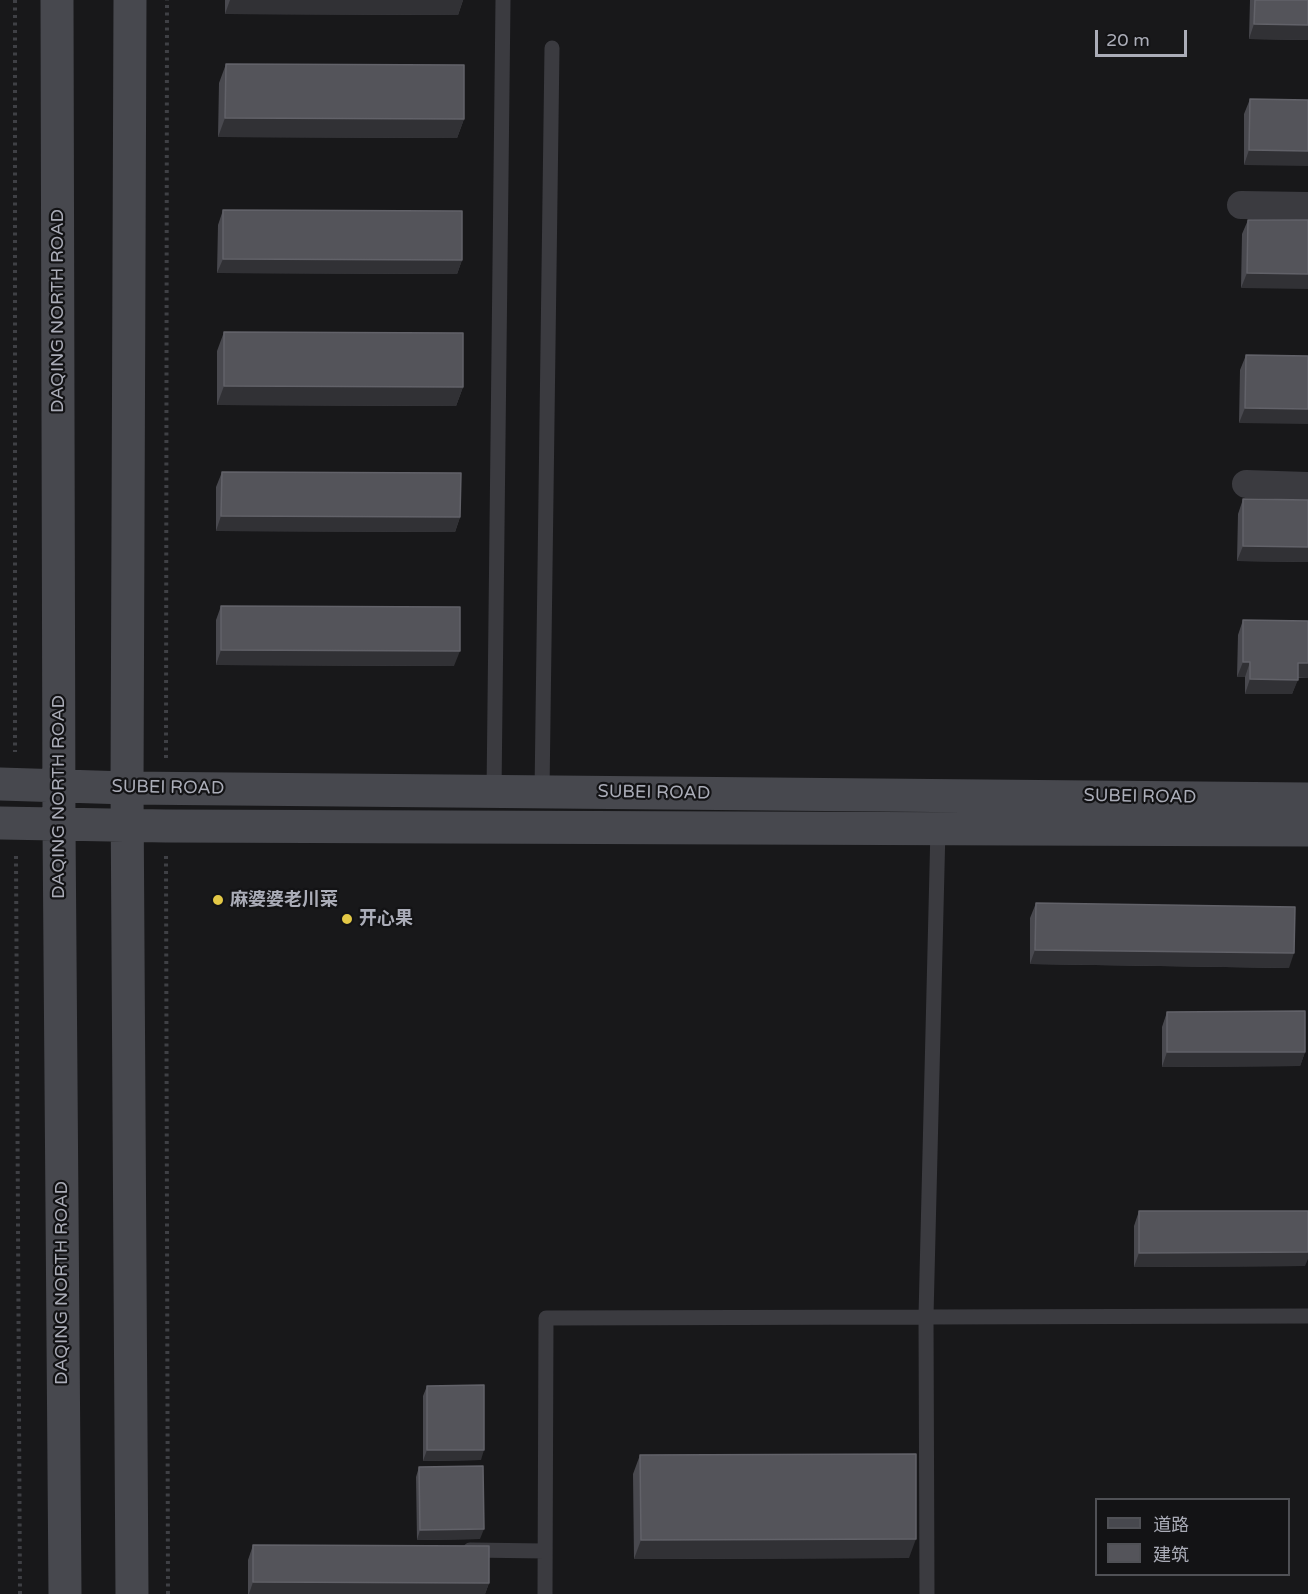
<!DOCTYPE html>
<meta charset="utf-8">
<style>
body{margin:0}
#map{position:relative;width:1308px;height:1594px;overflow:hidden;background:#18181a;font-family:"Varela Round","Noto Sans SC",sans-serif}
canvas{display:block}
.legend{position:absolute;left:1095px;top:1498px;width:195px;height:78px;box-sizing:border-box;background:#131315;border:2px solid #505156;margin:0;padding:8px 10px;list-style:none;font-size:18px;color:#abadb8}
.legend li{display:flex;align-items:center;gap:12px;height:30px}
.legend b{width:30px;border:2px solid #505156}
.scale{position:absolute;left:1095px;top:30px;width:92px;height:27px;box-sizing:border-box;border:3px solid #abadb8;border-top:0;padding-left:8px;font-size:18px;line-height:21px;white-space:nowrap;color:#abadb8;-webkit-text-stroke:4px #131315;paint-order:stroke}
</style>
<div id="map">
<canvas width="1308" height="1594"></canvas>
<ul class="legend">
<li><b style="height:8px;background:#47484e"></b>道路</li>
<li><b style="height:16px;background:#54545a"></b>建筑</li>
</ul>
<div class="scale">20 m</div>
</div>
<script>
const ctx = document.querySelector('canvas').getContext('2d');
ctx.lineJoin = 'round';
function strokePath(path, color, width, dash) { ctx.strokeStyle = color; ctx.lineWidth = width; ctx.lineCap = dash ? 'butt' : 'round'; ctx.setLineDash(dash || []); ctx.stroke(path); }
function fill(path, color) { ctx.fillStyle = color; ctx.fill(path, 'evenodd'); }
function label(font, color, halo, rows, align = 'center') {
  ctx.font = font + ' "Varela Round","Noto Sans SC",sans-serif'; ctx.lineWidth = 4.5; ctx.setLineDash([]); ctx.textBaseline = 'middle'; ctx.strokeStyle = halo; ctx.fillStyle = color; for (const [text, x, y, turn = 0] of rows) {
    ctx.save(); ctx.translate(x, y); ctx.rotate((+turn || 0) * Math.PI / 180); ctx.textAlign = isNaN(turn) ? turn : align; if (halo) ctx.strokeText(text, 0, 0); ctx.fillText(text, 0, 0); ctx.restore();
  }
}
strokePath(new Path2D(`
 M 15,0 L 15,752
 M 166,758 L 167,0
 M 16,856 L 20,1594
 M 166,856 L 168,1594`), '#3f4045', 4, [3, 4.5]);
strokePath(new Path2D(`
 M 494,792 L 503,0
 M 542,792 L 552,48
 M 470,1550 L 545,1551
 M 545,1594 L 546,1318 L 1308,1316
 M 927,1594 L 926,1316 L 938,828`), '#3b3b40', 15);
strokePath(new Path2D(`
 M 1241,205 L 1308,206
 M 1246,484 L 1308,486`), '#3b3b40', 28);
strokePath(new Path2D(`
 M 57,0 L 59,825 L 65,1594
 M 130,0 L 127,788 L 132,1594
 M 0,784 L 127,788 L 1308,799
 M 0,823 L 166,826 L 1308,830`), '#47484e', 33);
fill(new Path2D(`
 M 225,0 L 463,0 L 458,15 L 225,14 Z
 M 1250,0 L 1308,0 L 1308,40 L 1249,39 Z
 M 226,64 L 464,119 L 457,138 L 218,137 L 219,83 Z
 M 1250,99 L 1308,100 L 1244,165 L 1244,114 Z
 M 223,210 L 462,260 L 457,274 L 217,273 L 218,225 Z
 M 1248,220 L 1308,220 L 1241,288 L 1242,234 Z
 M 224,332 L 463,387 L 456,406 L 217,405 L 217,351 Z
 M 1246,355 L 1308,356 L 1239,423 L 1240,370 Z
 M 222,472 L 460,517 L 455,532 L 216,531 L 216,487 Z
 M 1243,499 L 1308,500 L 1308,562 L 1237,561 L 1238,514 Z
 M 221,606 L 454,666 L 216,665 L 216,620 Z
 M 1243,620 L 1308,621 L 1308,678 L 1298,678 L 1292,694 L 1245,694 L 1245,677 L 1237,677 L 1238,635 Z
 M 1036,903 L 1289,968 L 1030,964 L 1030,918 Z
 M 1167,1012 L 1305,1052 L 1300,1066 L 1162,1067 L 1162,1027 Z
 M 1139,1211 L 1305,1266 L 1134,1267 L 1134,1226 Z
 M 427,1386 L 481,1460 L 423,1461 L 423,1396 Z
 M 640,1455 L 909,1558 L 634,1559 L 633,1474 Z
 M 419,1467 L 480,1539 L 417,1540 L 416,1477 Z
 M 253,1545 L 489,1583 L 485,1594 L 248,1594 L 248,1560 Z`), '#49494f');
fill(new Path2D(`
 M 230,0 L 463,0 L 458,15 L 225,14 Z
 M 1254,24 L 1308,25 L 1308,40 L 1249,39 Z
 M 225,118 L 464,119 L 457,138 L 218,137 Z
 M 1249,150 L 1308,151 L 1308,166 L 1244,165 Z
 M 223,259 L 462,260 L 457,274 L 217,273 Z
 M 1247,273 L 1308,274 L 1308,289 L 1241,288 Z
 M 224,386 L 463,387 L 456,406 L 217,405 Z
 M 1245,408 L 1308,409 L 1308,424 L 1239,423 Z
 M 221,516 L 460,517 L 455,532 L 216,531 Z
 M 1243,546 L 1308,547 L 1308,562 L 1237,561 Z
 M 221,650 L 460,651 L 454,666 L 216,665 Z
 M 1243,662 L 1250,662 L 1245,677 L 1237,677 Z
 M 1298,663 L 1308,663 L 1308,678 L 1292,677 Z
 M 1250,679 L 1298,680 L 1292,694 L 1245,694 Z
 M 1035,950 L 1294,953 L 1289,968 L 1030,964 Z
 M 1167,1052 L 1305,1052 L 1300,1066 L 1162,1067 Z
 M 1308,1252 L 1308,1259 L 1305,1266 L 1134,1267 L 1139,1253 Z
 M 427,1450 L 484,1450 L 481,1460 L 423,1461 Z
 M 484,1529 L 480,1539 L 417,1540 L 420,1530 Z
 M 916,1539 L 909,1558 L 634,1559 L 641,1540 Z
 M 253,1582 L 489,1583 L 485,1594 L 249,1594 Z`), '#313135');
const building = new Path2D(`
 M 1255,0 L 1308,0 L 1308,25 L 1254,24 Z
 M 226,64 L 464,65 L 464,119 L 225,118 Z
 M 1250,99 L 1308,100 L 1308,151 L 1249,150 Z
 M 223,210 L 462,211 L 462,260 L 223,259 Z
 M 1248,220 L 1308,220 L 1308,274 L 1247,273 Z
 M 224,332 L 463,333 L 463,387 L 224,386 Z
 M 1246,355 L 1308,356 L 1308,409 L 1245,408 Z
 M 222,472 L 461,473 L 460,517 L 221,516 Z
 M 1243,499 L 1308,500 L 1308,547 L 1243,546 Z
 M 221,606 L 460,607 L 460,651 L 221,650 Z
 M 1243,620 L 1308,621 L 1308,663 L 1298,663 L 1298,680 L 1250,679 L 1250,662 L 1243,662 Z
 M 1036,903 L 1295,907 L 1294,953 L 1035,950 Z
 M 1305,1011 L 1305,1052 L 1167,1052 L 1167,1012 Z
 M 1139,1211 L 1308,1211 L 1308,1252 L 1139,1253 Z
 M 484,1385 L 484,1450 L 427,1450 L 427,1386 Z
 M 916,1454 L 916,1539 L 641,1540 L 640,1455 Z
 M 483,1466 L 484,1529 L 420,1530 L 419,1467 Z
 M 253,1545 L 489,1546 L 489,1583 L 253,1582 Z`);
fill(building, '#54545a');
strokePath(building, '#626269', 1.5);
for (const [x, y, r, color] of [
 [218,900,6,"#e3c846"],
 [347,919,6,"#e3c846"]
]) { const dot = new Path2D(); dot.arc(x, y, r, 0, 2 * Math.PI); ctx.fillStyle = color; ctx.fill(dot); strokePath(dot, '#131315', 2); }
label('18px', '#abadb8', '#131315', [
 ["DAQING NORTH ROAD",58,311,-90],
 ["SUBEI ROAD",168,788,1],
 ["SUBEI ROAD",654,793,1],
 ["DAQING NORTH ROAD",59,797,-90],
 ["SUBEI ROAD",1140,797,1],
 ["DAQING NORTH ROAD",62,1283,-90]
]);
label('bold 18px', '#abadb8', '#131315', [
 ["麻婆婆老川菜",230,900],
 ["开心果",359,919]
], 'left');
</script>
